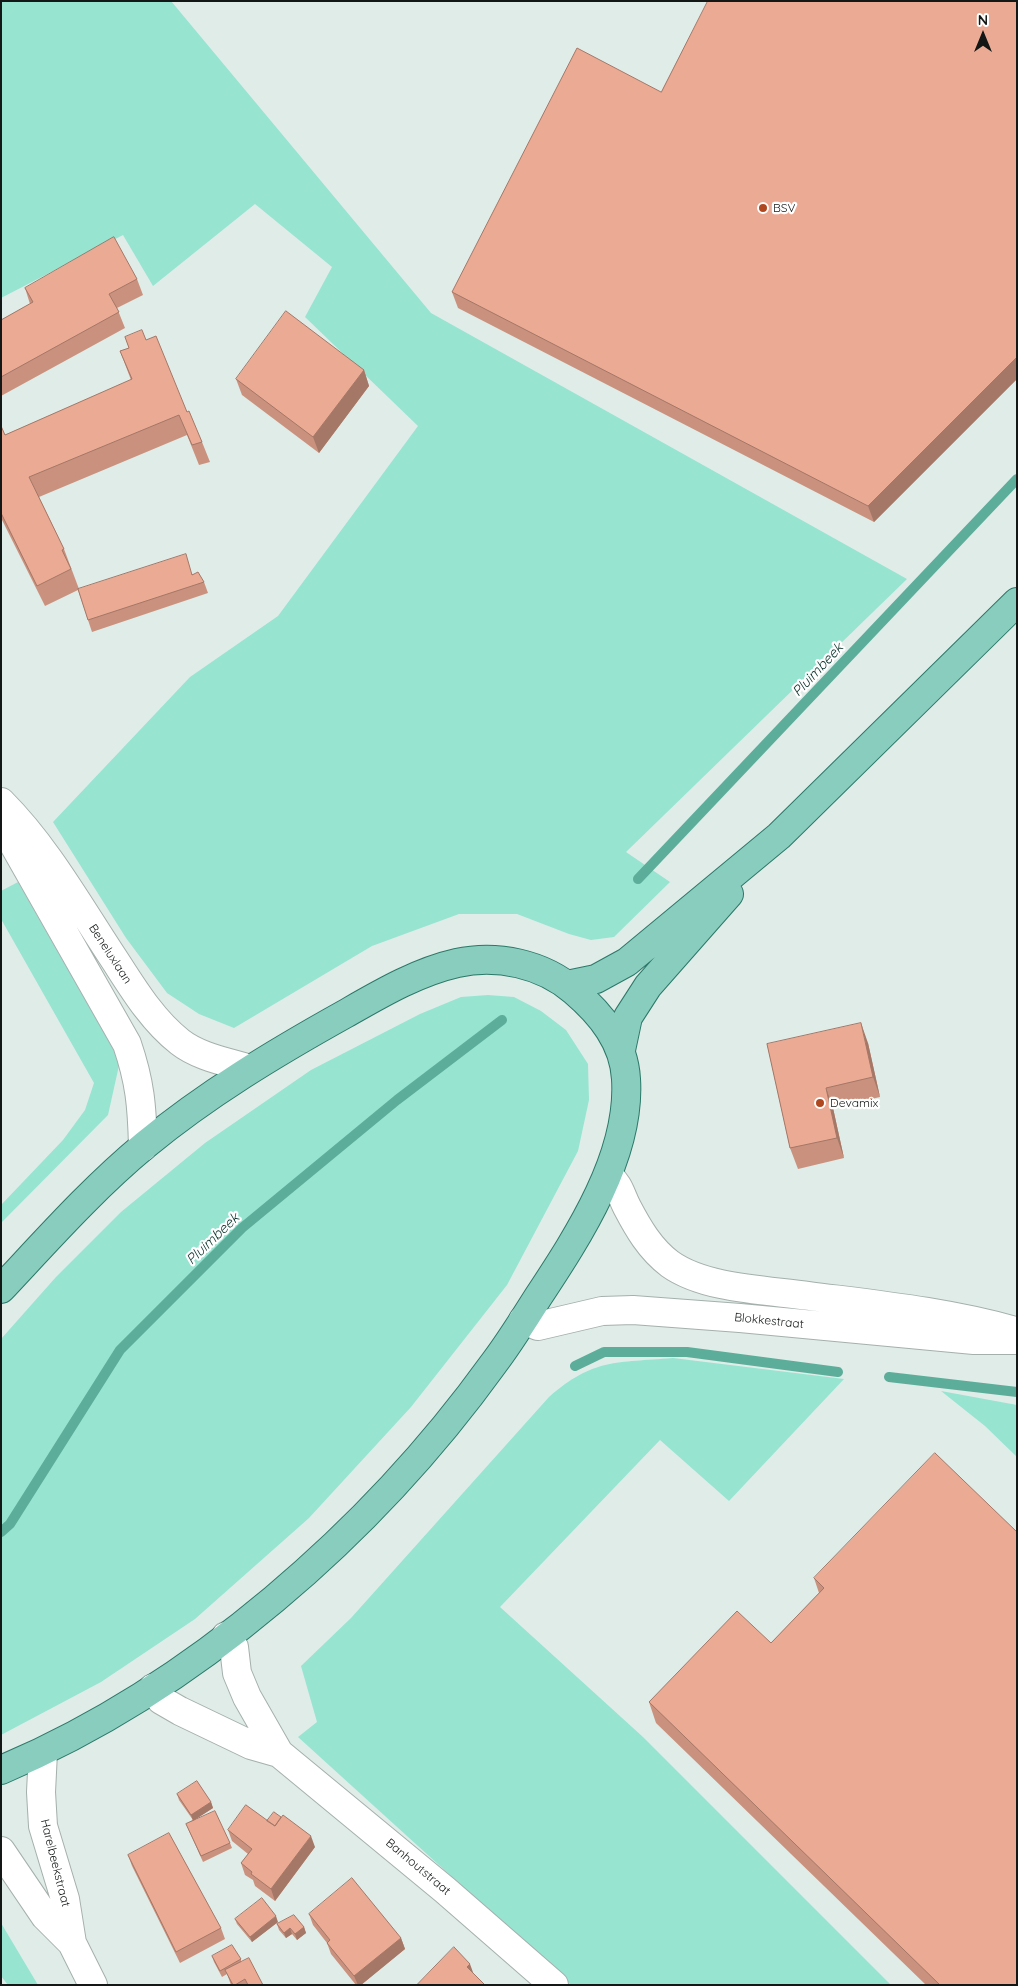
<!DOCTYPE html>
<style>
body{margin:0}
#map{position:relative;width:1018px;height:1986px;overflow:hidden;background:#e0ece8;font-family:Quicksand,sans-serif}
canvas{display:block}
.frame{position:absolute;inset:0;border:2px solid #131715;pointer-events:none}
.north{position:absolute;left:958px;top:10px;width:50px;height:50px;-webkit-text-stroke:4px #fff;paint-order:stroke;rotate:0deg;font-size:14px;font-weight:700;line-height:20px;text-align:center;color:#131715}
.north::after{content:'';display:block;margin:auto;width:18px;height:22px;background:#131715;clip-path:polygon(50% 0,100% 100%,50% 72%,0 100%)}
</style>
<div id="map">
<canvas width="1018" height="1986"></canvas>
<div class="frame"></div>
<div class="north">N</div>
</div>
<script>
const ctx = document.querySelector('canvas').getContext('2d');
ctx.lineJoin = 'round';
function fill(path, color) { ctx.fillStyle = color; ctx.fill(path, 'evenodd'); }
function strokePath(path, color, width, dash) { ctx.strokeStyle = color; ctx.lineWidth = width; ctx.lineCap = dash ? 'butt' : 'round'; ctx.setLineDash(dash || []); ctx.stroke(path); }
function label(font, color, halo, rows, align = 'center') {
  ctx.font = font + ' Quicksand,sans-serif'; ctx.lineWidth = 4.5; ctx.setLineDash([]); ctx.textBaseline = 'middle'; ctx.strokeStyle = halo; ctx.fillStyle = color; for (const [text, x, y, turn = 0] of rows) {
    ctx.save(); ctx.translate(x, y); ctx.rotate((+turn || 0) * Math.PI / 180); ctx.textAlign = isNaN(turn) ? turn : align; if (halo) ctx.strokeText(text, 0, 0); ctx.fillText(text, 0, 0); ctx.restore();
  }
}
fill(new Path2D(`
 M 1,1 L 171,1 L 431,313 L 907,579 L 626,852 L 670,882 L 614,937 L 591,940 L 569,934 L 517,914 L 459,914 L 372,946 L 234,1028 L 199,1014 L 167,993 L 126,938 L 53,822 L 190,677 L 278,616 L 418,426 L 305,317 L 332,267 L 255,204 L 153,286 L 123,235 L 1,298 Z
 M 18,882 L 120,1061 L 108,1115 L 1,1223 L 1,1205 L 63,1140 L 85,1110 L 94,1083 L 1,919 L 1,891 Z
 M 488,995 L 514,997 L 541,1011 L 566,1030 L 588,1064 L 589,1100 L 578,1151 L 507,1285 L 411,1407 L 309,1518 L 195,1619 L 101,1682 L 1,1735 L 1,1339 L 56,1277 L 121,1212 L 205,1143 L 311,1070 L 420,1014 L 461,997 Z
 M 673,1358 L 844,1379 L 729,1501 L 660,1440 L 500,1607 L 643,1737 L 891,1985 L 571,1985 L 298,1737 L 317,1722 L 301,1666 L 351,1618 L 549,1397 C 594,1358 616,1363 673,1358 Z
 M 941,1391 L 1017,1405 L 1017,1457 L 985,1426 Z
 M 1,1923 L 38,1985 L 8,1985 L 1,1976 Z`), '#97e4d1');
strokePath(new Path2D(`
 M 638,879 L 1017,479
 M 575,1366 L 604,1352 L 687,1352 L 838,1372
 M 889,1377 L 1017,1392
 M 1,1532 L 10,1524 L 120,1350 L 242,1228 L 397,1100 L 502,1020`), '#5dad9b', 10);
const minor = new Path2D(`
 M 1,802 C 47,848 80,908 116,962 C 134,990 153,1021 180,1042 C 199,1057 228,1062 250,1069
 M 1,817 L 10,838 L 127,1044 C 140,1082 142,1106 143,1147
 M 608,1175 C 620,1186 620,1193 627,1207 C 638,1228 650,1249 670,1264 C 705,1289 767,1290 809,1296 C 879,1305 948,1312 1015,1331
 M 523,1320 L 538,1326 L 602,1311 L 633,1310 L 740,1318 L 974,1340 L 1017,1340
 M 226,1636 L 234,1647 L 237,1673 L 247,1697 L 279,1753 L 445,1890 L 554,1985
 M 153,1688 L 161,1700 L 180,1711 L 251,1745 L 279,1753
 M 43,1752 L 41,1792 L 43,1826 L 65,1899 L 72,1943
 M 1,1851 L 45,1916 L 72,1943 L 93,1985`);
const major = new Path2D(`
 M 567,985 L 596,979 L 627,962 L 779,836 L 1017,602
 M 621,1050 L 628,1017 L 648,986 L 729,894
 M 1,1289 C 47,1240 93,1188 145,1145 C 207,1094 275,1053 345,1014 C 380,994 417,972 457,963 C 497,954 543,964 574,991 C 601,1014 624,1042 626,1079 C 631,1155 579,1235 538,1297 C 524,1319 510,1342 494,1363 C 373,1531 193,1689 1,1770`);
strokePath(minor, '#a5b0ad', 30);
strokePath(major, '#2c7868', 30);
strokePath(minor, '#fff', 28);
strokePath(major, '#89cdbf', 28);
fill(new Path2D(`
 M 1017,1 L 1017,379 L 874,522 L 458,308 L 452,292 L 661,92 Z
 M 137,279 L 143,295 L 117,308 L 125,328 L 1,396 L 1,320 L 30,304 L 25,288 Z
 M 125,337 L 146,340 L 187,412 L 202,442 L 210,462 L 199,465 L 187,435 L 39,497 L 64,549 L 79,589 L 193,574 L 204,582 L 208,593 L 92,632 L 78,590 L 45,606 L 1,518 L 1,426 L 5,435 L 131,380 L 120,351 L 129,348 Z
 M 364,370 L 369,386 L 319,453 L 242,395 L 236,379 Z
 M 868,1043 L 880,1097 L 833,1108 L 844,1158 L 798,1169 L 790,1148 L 767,1044 Z
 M 1017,1532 L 1017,1985 L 926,1985 L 656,1723 L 649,1702 L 771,1643 L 819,1593 L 814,1578 Z
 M 177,1794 L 211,1802 L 213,1808 L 194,1820 L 230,1843 L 232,1848 L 203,1862 L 186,1824 L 193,1820 L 179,1800 Z
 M 228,1830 L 315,1847 L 275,1901 L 255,1886 L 253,1880 L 245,1875 L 241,1863 L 248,1854 L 232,1841 Z
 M 128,1855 L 221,1928 L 225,1939 L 180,1963 L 132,1866 Z
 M 309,1914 L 401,1938 L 405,1949 L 361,1985 L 356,1985 L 331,1954 L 327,1943 L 313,1925 Z
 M 235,1919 L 278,1922 L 252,1942 L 237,1924 Z
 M 277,1924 L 304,1927 L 306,1933 L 297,1940 L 292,1934 L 286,1938 L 279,1930 Z
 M 212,1956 L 241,1959 L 241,1962 L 263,1985 L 231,1985 L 227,1974 L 222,1977 L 214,1962 Z`), '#ca927e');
fill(new Path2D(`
 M 1017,357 L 1017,379 L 874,522 L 868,506 Z
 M 364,370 L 369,386 L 319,453 L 313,437 Z
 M 861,1023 L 868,1043 L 880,1097 L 873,1077 Z
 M 826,1088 L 833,1108 L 844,1158 L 837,1138 Z
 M 211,1802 L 213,1808 L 193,1821 L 191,1815 Z
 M 311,1836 L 315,1847 L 275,1901 L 271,1889 Z
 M 276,1916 L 278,1922 L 252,1942 L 250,1937 Z
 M 304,1927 L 306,1933 L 297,1940 L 295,1934 Z
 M 290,1928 L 292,1934 L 286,1938 L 284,1933 Z
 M 401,1938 L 405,1949 L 361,1985 L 358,1985 L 354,1976 Z
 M 470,1964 L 474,1975 L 467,1967 Z`), '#a47767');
const building = new Path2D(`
 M 708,1 L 1017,1 L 1017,357 L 868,506 L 452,292 L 577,48 L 661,92 Z
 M 114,237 L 137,279 L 109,294 L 119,312 L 1,377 L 1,320 L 33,302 L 25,288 Z
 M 286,311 L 364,370 L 313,437 L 236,379 Z
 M 142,330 L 146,340 L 156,336 L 187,412 L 189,411 L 202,442 L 192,445 L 179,415 L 29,477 L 64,549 L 62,550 L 71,569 L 37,586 L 1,513 L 1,426 L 5,435 L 132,379 L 120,351 L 129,348 L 125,337 Z
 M 186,554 L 192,575 L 198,572 L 204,582 L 88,620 L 78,589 Z
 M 861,1023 L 873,1077 L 826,1088 L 837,1138 L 790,1148 L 767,1044 Z
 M 935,1453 L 1017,1532 L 1017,1985 L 940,1985 L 649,1702 L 737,1611 L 771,1643 L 824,1588 L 814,1578 Z
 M 197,1781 L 211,1802 L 191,1815 L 177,1794 Z
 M 246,1805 L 275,1826 L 283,1815 L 311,1836 L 271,1889 L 251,1874 L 252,1872 L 241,1863 L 252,1849 L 228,1830 Z
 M 215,1811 L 230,1843 L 201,1856 L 186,1824 Z
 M 274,1812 L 281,1817 L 275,1826 L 267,1821 Z
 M 169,1833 L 221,1928 L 176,1952 L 128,1855 Z
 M 352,1878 L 401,1938 L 354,1976 L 327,1943 L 330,1940 L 309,1914 Z
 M 262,1898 L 276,1916 L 250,1937 L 235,1919 Z
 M 294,1915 L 304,1927 L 295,1934 L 290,1928 L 284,1933 L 277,1924 Z
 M 232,1945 L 241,1959 L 220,1971 L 212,1956 Z
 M 454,1947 L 470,1964 L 467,1967 L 485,1985 L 417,1985 Z
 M 249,1958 L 263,1985 L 248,1985 L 245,1979 L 235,1985 L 233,1985 L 225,1970 Z`);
fill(building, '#ebaa93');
strokePath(building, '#a47767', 1);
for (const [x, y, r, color] of [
 [763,208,5,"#af481f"],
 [820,1103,5,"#af481f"]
]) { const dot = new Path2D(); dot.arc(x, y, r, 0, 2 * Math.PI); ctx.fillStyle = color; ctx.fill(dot); strokePath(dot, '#fff', 2); }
label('12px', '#131715', '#fff', [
 ["BSV",773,208],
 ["Devamix",830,1103]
], 'left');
label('12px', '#131715', '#fff', [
 ["Beneluxlaan",110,954,57],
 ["Blokkestraat",769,1321,6],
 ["Harelbeekstraat",55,1863,76],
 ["Banhoutstraat",418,1867,40]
]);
label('italic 14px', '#093129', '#fff', [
 ["Pluimbeek",818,670,-47],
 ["Pluimbeek",213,1239,-44]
]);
</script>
